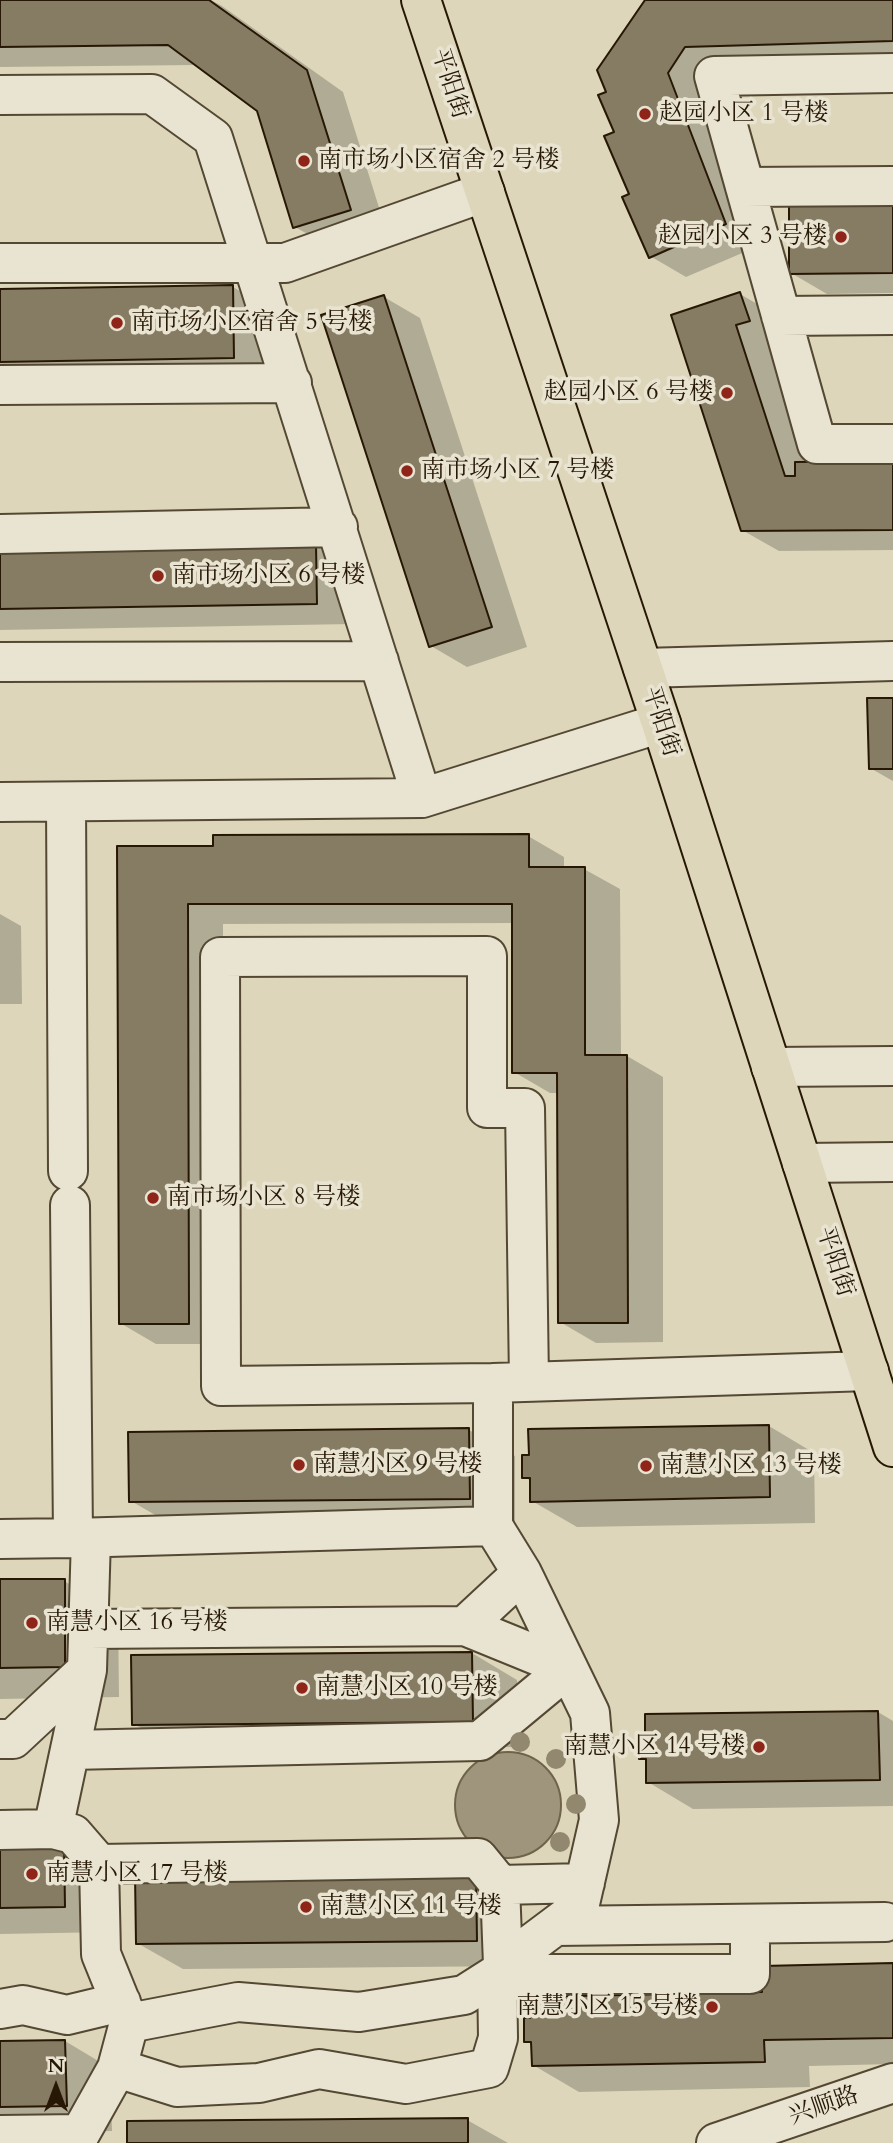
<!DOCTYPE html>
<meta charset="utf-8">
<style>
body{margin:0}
#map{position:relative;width:893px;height:2143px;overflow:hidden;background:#ddd6ba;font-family:Cardo,serif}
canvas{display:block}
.north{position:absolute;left:21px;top:2052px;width:70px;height:70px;-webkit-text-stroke:5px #e9e4d2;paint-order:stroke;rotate:0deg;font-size:19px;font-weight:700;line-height:28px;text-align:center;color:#271805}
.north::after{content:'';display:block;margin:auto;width:24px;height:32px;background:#271805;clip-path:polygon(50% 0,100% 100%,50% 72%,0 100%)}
</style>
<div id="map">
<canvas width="893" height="2143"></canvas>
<div class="north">N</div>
</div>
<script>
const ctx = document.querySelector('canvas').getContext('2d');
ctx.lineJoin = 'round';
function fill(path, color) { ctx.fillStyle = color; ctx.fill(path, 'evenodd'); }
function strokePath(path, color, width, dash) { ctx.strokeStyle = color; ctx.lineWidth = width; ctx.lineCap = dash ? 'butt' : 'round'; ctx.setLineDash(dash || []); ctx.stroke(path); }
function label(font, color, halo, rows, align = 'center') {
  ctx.font = font + ' Cardo,"Noto Serif SC",serif'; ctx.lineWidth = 7; ctx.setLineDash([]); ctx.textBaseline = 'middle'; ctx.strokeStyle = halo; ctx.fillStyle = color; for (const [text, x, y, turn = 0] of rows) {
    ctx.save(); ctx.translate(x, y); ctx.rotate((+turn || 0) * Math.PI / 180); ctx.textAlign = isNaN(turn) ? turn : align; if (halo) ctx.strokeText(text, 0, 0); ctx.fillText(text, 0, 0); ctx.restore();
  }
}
const water = new Path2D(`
 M455 1805a53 53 0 1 1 106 0a53 53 0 1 1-106 0Z`);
fill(water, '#9f957c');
strokePath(water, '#6f634c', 2);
fill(new Path2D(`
 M 0,0 L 211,0 L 222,6 L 343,92 L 386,230 L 331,247 L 295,227 L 259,110 L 197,65 L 0,67 Z
 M 647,0 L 893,0 L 893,62 L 721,67 L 761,245 L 686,277 L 650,256 L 631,194 L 609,92 Z
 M 893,202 L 893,293 L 827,294 L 791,273 Z
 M 233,287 L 269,308 L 270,378 L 0,382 L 0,290 Z
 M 740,294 L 776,315 L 771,346 L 809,463 L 893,463 L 893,550 L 779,551 L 742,530 L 673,316 Z
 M 384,297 L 420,318 L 527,647 L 467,667 L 431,646 Z
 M 316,545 L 352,566 L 353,624 L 0,630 L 0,551 Z
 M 893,700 L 893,781 L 870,768 Z
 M 528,836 L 564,857 L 564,869 L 584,869 L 620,889 L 621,1056 L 627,1056 L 663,1077 L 663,1342 L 596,1343 L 560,1322 L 559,1093 L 550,1093 L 514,1072 L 514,923 L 223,924 L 224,1344 L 156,1344 L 120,1323 L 119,848 L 215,848 Z
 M 0,914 L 21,926 L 22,1004 L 0,1004 Z
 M 769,1426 L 814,1453 L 815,1523 L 577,1527 L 532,1501 L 531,1481 L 524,1477 Z
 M 469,1430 L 515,1456 L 515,1524 L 176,1527 L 131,1501 Z
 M 0,1581 L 64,1581 L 118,1612 L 119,1697 L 0,1699 Z
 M 472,1653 L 517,1680 L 518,1747 L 179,1750 L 134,1724 Z
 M 878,1712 L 893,1721 L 893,1806 L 693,1809 L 648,1782 L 648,1761 L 641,1758 L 647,1737 Z
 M 64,1842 L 109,1868 L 110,1932 L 0,1934 L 0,1843 Z
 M 475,1872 L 521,1899 L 522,1966 L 183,1969 L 137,1943 Z
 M 893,1965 L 893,2064 L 809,2066 L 810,2087 L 579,2092 L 533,2065 L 533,2045 L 526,2041 Z
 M 65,2041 L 110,2068 L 112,2131 L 0,2133 L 0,2043 Z
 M 467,2120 L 508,2143 L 129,2143 Z`), '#0003');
const building = new Path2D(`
 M 0,0 L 209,0 L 307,70 L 351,210 L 293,228 L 257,111 L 168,45 L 0,47 Z
 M 645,0 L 893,0 L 893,41 L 685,47 L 668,73 L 726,224 L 649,258 L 622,197 L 629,194 L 604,136 L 614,132 L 598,95 L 606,92 L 597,70 Z
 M 893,200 L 893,273 L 789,274 L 789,201 Z
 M 233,285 L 234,358 L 0,362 L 0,289 Z
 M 740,292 L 750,321 L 736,325 L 785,476 L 795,476 L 795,462 L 893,461 L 893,530 L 741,531 L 671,315 Z
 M 384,295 L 492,627 L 429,647 L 321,315 Z
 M 316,544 L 317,604 L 0,609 L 0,549 Z
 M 867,698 L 893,698 L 893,769 L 869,769 Z
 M 529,834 L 529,867 L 585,867 L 585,1055 L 627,1055 L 628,1323 L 558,1323 L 557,1073 L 512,1073 L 512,904 L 188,904 L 189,1324 L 119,1324 L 117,846 L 213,846 L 213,835 Z
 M 769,1425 L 770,1497 L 530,1502 L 530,1478 L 522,1478 L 522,1455 L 529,1455 L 528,1429 Z
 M 469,1428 L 470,1499 L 129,1502 L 128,1432 Z
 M 0,1579 L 65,1579 L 65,1667 L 0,1668 Z
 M 472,1652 L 473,1722 L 132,1725 L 131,1655 Z
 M 878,1711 L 880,1780 L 646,1783 L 646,1759 L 639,1759 L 639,1736 L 645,1736 L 645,1714 Z
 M 64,1840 L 65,1907 L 0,1908 L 0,1841 Z
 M 476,1870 L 477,1941 L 136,1944 L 135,1874 Z
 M 893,1963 L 893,2038 L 764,2040 L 765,2062 L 532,2066 L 531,2042 L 524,2042 L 524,2018 L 530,2018 L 530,1997 L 762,1992 L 762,1966 Z
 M 65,2040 L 67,2106 L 0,2107 L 0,2041 Z
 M 468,2118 L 468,2143 L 127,2143 L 127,2121 Z`);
fill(building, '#867b63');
strokePath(building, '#271805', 2);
const minor = new Path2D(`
 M 893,73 L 714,76 L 817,444 L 893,444
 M 0,95 L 152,94 L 213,138 L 422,798
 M 745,187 L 893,186
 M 0,263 L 285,263 L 485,192
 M 781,316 L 893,315
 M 0,385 L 292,383
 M 0,534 L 338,527
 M 0,662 L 379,661
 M 643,668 L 893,661
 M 0,802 L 422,798 L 661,723
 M 66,802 L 68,1171
 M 771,1067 L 893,1066
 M 802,1163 L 893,1162
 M 493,1383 L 221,1386 L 220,957 L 487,956 L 487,1108 L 525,1108 L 529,1381
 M 73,1538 L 493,1526
 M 0,1539 L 73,1538 L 70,1205
 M 465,1626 L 522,1573
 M 0,1739 L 13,1739 L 87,1670 L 91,1538
 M 70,1750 L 480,1741 L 568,1668 L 465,1626 L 88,1629
 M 53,1829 L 87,1670
 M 0,1830 L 53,1829 L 73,1834 L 99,1864 L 101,1954 L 129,2023 L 238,2002 L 359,2012 L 464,1995 L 497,1974 L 503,1965 L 579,1908 L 599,1820 L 590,1713 L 522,1573 L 493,1526 L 493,1383 L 869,1371
 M 99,1864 L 478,1858 L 500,1885
 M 555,1926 L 885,1922
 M 503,1965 L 500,1885 L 585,1883
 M 0,2009 L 23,2005 L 67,2015 L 121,2002
 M 129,2023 L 117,2068 L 177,2087 L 259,2083 L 319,2069 L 406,2084 L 489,2068 L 498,2038 L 497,1974 L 750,1974 L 750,1924
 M 0,2135 L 80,2134 L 117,2068
 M 716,2143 L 893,2083`);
const major = new Path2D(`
 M 421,0 L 661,723 L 893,1447`);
strokePath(minor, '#544832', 42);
strokePath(major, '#271805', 42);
strokePath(minor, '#e9e4d2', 38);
strokePath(major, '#ddd6ba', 38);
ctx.fillStyle = '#92876f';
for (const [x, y] of [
 [520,1742],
 [556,1759],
 [576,1804],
 [560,1842]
]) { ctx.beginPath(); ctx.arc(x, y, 10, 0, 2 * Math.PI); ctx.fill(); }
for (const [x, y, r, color] of [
 [645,114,7,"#8f2418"],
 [304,161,7,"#8f2418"],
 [841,237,7,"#8f2418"],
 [117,323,7,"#8f2418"],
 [727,393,7,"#8f2418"],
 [407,471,7,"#8f2418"],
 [158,576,7,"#8f2418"],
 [153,1198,7,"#8f2418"],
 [299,1465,7,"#8f2418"],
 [646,1466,7,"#8f2418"],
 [32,1623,7,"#8f2418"],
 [302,1688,7,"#8f2418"],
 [759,1747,7,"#8f2418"],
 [32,1874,7,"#8f2418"],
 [306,1907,7,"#8f2418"],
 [712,2007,7,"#8f2418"]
]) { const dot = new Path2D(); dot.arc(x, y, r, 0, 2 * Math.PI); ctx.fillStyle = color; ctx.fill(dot); strokePath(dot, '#e9e4d2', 2.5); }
label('24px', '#271805', '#e9e4d2', [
 ["平阳街",449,84,72],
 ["平阳街",660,722,72],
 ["平阳街",834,1262,72],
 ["兴顺路",824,2107,-19]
]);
label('24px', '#271805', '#e9e4d2', [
 ["赵园小区 1 号楼",659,114],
 ["南市场小区宿舍 2 号楼",318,161],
 ["赵园小区 3 号楼",827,237,"right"],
 ["南市场小区宿舍 5 号楼",131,323],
 ["赵园小区 6 号楼",713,393,"right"],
 ["南市场小区 7 号楼",421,471],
 ["南市场小区 6 号楼",172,576],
 ["南市场小区 8 号楼",167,1198],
 ["南慧小区 9 号楼",313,1465],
 ["南慧小区 13 号楼",660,1466],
 ["南慧小区 16 号楼",46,1623],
 ["南慧小区 10 号楼",316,1688],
 ["南慧小区 14 号楼",745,1747,"right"],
 ["南慧小区 17 号楼",46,1874],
 ["南慧小区 11 号楼",320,1907],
 ["南慧小区 15 号楼",698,2007,"right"]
], 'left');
</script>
